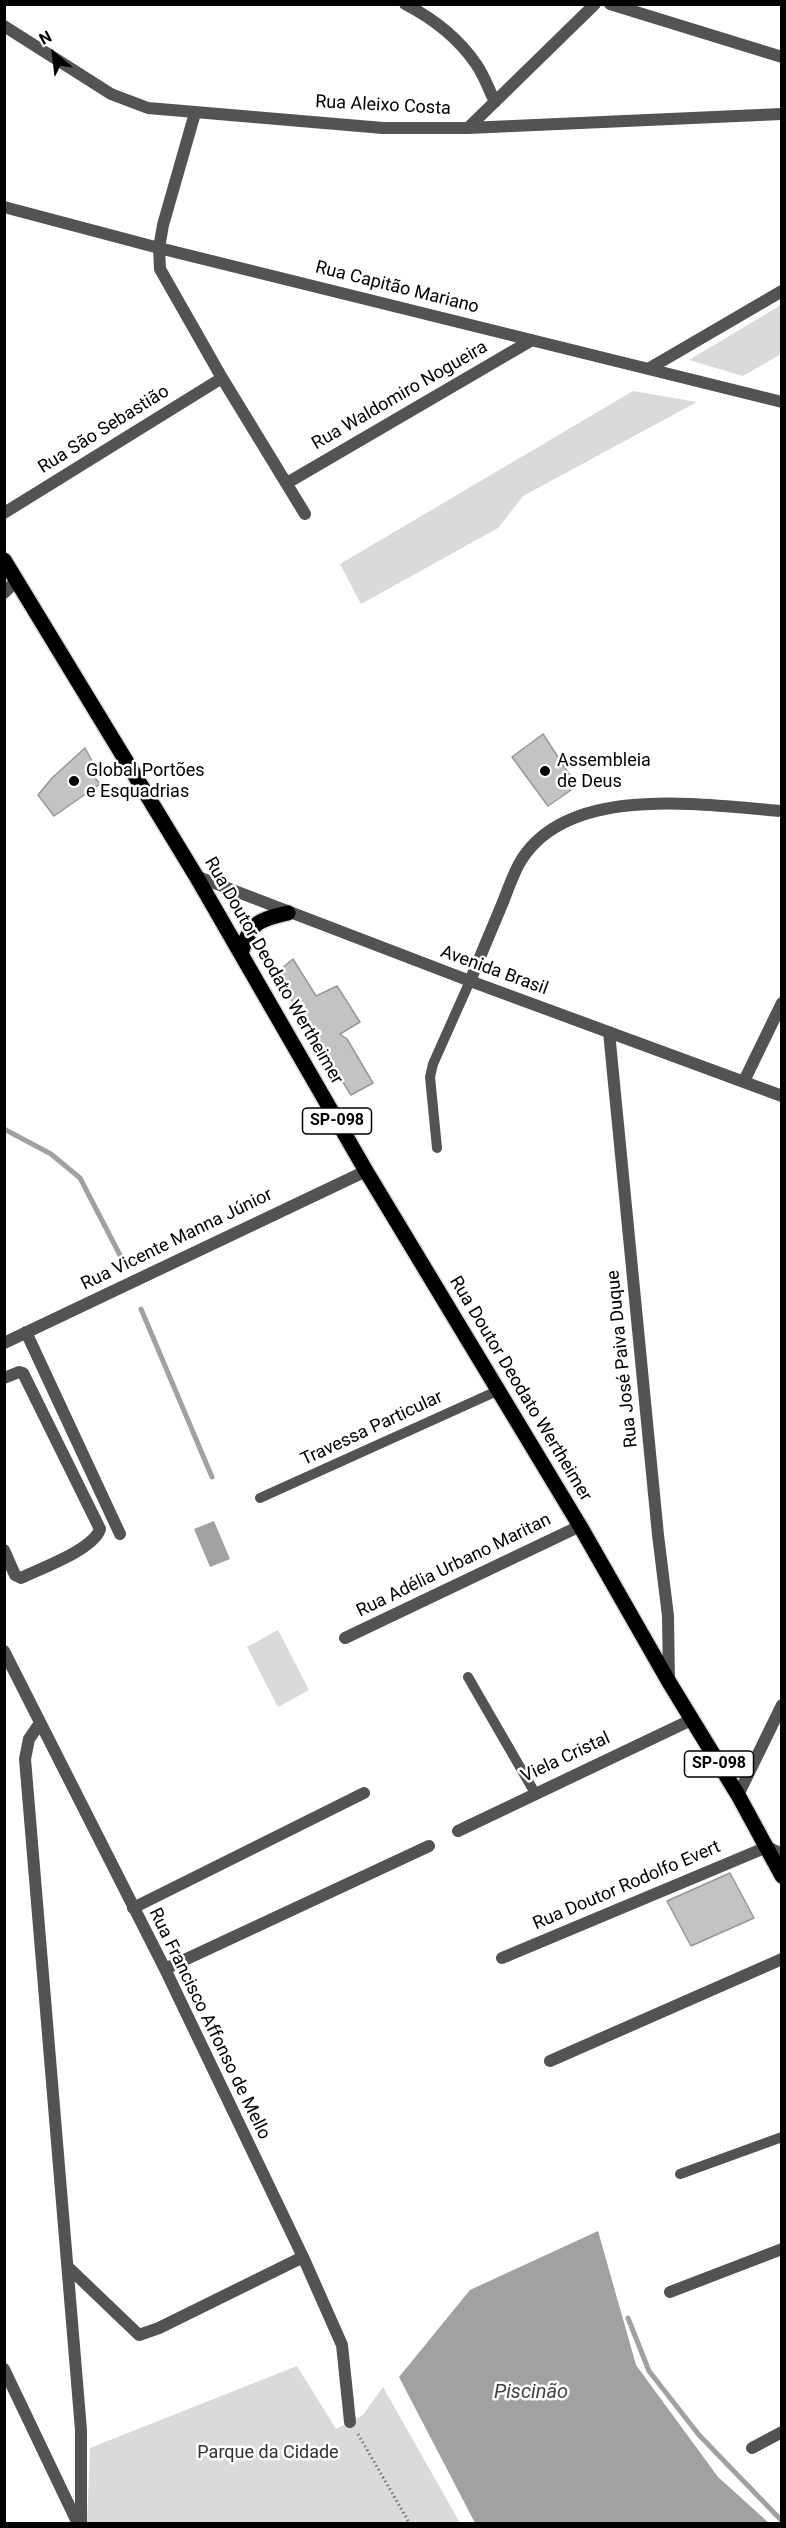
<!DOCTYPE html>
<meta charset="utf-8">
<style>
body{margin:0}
#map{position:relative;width:786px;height:2528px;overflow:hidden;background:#fff;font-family:Roboto,sans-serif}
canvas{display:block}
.frame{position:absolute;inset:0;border:6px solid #000;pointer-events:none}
.north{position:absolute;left:24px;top:24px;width:60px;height:60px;-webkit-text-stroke:4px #fff;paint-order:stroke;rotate:332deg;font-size:16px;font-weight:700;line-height:24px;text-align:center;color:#000}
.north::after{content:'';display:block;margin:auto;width:21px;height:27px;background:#000;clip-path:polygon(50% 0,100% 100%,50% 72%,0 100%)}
</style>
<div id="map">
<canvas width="786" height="2528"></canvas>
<div class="frame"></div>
<div class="north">N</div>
</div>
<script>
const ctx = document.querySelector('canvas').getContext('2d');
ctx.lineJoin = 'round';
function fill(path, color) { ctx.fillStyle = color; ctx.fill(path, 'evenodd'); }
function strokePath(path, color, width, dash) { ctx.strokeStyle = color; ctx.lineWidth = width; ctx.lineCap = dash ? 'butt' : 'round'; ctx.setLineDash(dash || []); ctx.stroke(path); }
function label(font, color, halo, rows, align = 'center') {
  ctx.font = font + ' Roboto,sans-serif'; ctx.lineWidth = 5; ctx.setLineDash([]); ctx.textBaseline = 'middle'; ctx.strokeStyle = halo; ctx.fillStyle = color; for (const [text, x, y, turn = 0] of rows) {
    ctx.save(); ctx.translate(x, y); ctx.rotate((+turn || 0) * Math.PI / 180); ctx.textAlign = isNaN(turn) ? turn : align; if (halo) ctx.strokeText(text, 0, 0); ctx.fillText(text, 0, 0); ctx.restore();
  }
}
fill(new Path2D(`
 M 781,305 L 781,354 L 743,376 L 689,360 Z
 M 633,391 L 697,402 L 523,496 L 498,528 L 361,604 L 340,564 Z
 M 278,1630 L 309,1690 L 278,1707 L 247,1647 Z
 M 297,2366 L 336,2429 L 363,2415 L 383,2387 L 460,2523 L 87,2524 L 90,2448 Z`), '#dadada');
fill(new Path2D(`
 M 214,1521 L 230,1559 L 210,1567 L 194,1529 Z
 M 598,2231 L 636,2365 L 718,2477 L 769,2523 L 475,2523 L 399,2377 L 470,2290 Z`), '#a1a1a1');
strokePath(new Path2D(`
 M 4,1129 L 51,1154 L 80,1178 L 122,1259
 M 141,1309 L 212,1477
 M 628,2318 L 649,2371 L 699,2435 L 782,2521`), '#a1a1a1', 5);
const building = new Path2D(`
 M 543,734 L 577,786 L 548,806 L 512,757 Z
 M 85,748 L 92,761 L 86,767 L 100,784 L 54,816 L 38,795 L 52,778 Z
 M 293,959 L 316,996 L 337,986 L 360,1022 L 340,1034 L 347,1039 L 373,1083 L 351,1095 L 275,974 Z
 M 730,1873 L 754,1918 L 691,1946 L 667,1901 Z`);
fill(building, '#c3c3c3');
strokePath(building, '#979797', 1.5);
const primary = new Path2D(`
 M 4,560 L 196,876 L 366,1171 L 580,1526 L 669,1682 L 738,1795 L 782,1876
 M 241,954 C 250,923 257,920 288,913`);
strokePath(primary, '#dbdbdb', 18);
strokePath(new Path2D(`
 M 358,2434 L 410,2524`), '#757575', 3, [1.5, 3]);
strokePath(new Path2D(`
 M 437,1148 L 430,1077 L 433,1064 L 470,981
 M 260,1498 L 497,1391
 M 468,1677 L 535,1793
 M 680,2174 L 782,2137`), '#535353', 10);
strokePath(new Path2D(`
 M 405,4 C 432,18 459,39 476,64 C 484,75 489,90 495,102
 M 610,4 L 782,57
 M 4,26 L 111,94 L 148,108 L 383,128 L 468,128 L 782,114
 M 195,113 L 163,225 L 159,248 L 160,269 L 222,378 L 305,514
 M 468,128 L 595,4
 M 4,207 L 159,248 L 782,402
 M 650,368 L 782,291
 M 287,483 L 532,340
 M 4,513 L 222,378
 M 4,593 L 16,581
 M 196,876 L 470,981 L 782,1096
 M 470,981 C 481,955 492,928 503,902 C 508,889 513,875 519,864 C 565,782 704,805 782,811
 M 609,1032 L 658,1535 L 668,1616 L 669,1682
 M 744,1081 L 782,1003
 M 26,1332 L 120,1534
 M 4,1343 L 366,1171
 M 4,1378 L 19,1372 L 23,1373 L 100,1529 C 93,1550 41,1568 21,1578 L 15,1575 L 4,1550
 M 345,1638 L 580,1526
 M 4,1651 L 165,1969 L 303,2257 L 342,2345 L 350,2422
 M 40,1723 L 29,1739 L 25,1759 L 81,2430 L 81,2524
 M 738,1795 L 782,1705
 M 458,1831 L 691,1720
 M 133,1908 L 364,1793
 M 502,1958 L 767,1847 L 782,1854
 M 165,1969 L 429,1846
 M 550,2061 L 782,1959
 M 68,2267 L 139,2335 L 159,2328 L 303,2257
 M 670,2292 L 782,2249
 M 4,2369 L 78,2524
 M 752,2448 L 782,2432`), '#535353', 12);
strokePath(primary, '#000', 15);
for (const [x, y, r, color] of [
 [545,771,6,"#000"],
 [74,781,6,"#000"]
]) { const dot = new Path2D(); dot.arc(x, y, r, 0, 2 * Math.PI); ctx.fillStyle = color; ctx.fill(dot); strokePath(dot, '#fff', 2); }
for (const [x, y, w] of [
 [337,1121,69],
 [719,1764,69]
]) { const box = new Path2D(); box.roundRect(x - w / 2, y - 13, w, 26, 4.5); ctx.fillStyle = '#fff'; ctx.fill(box); strokePath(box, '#000', 1.5); }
label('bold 16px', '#000', null, [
 ["SP-098",337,1121],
 ["SP-098",719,1764]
]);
label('18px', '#000', '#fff', [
 ["Rua Aleixo Costa",383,106,3],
 ["Rua Capitão Mariano",397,288,14],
 ["Rua Waldomiro Nogueira",400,396,-30],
 ["Rua São Sebastião",104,430,-32],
 ["Rua Doutor Deodato Wertheimer",273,971,60],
 ["Avenida Brasil",494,971,20],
 ["Rua Vicente Manna Júnior",177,1240,-26],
 ["Rua José Paiva Duque",623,1359,-96],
 ["Rua Doutor Deodato Wertheimer",520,1389,59],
 ["Travessa Particular",372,1429,-25],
 ["Rua Adélia Urbano Maritan",454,1566,-26],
 ["Viela Cristal",566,1758,-25],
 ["Rua Doutor Rodolfo Evert",627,1886,-23],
 ["Rua Francisco Affonso de Mello",209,2024,64]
]);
label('18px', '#000', '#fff', [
 ["Assembleia",557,761],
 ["de Deus",557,782],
 ["Global Portões",86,771],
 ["e Esquadrias",86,792]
], 'left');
label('18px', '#313131', '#fff', [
 ["Parque da Cidade",268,2453]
]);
label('italic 20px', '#424242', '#fff', [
 ["Piscinão",531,2393]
]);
</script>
